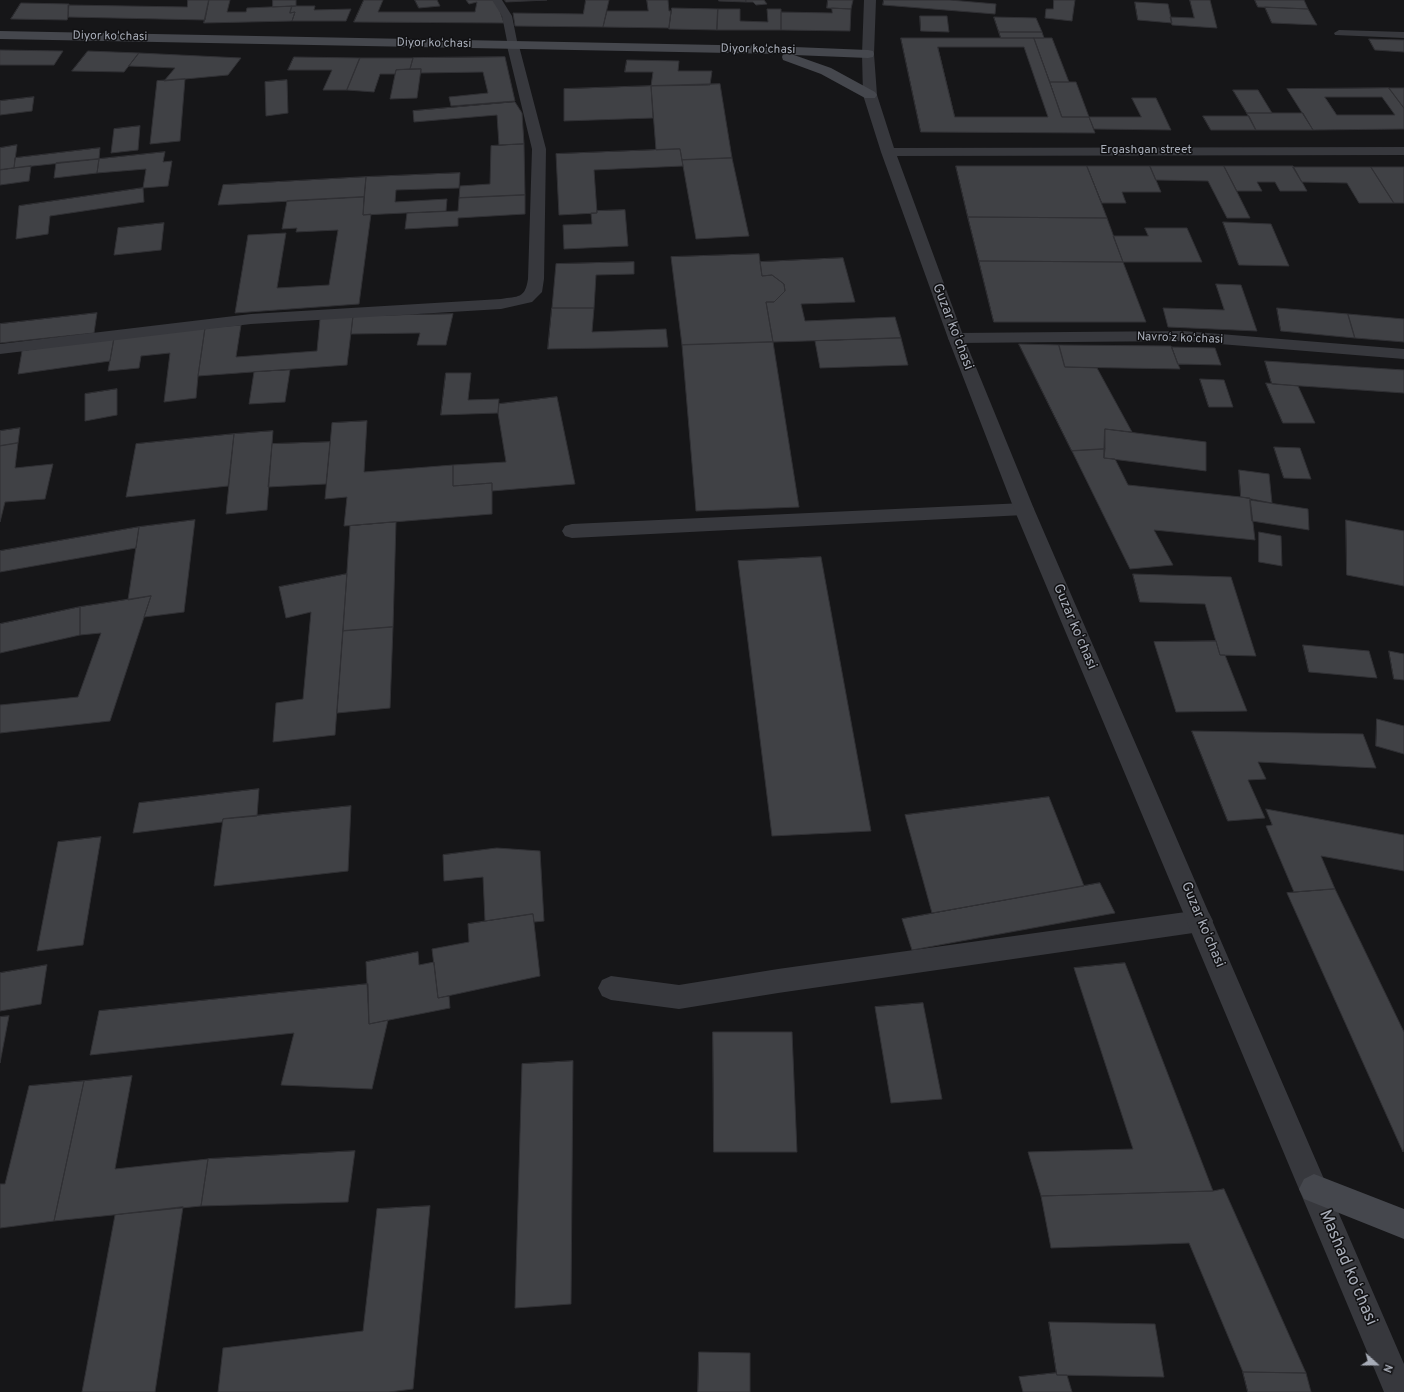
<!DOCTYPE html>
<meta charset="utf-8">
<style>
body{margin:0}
#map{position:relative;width:1404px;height:1392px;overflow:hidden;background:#161618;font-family:Overpass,sans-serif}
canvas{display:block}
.north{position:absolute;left:1356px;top:1344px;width:40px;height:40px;-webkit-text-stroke:3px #111113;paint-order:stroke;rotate:111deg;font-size:11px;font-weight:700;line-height:16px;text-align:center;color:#a8adb8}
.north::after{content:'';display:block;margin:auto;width:14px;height:18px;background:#a8adb8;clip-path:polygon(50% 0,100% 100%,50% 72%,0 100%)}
</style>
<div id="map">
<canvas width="1404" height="1392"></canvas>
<div class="north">N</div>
</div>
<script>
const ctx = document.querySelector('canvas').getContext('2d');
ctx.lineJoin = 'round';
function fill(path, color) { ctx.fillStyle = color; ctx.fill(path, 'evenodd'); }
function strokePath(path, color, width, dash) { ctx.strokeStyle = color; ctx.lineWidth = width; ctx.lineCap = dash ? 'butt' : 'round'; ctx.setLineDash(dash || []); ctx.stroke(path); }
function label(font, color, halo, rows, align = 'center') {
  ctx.font = font + ' Overpass,sans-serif'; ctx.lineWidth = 3; ctx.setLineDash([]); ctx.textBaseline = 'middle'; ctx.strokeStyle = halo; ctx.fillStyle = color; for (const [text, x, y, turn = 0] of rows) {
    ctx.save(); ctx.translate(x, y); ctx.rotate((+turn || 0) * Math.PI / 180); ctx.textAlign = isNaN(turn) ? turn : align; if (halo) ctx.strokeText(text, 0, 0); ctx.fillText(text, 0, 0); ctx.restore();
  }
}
const building = new Path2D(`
 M 188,0 L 209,0 L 205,20 L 68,17 L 68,5 L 187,7 Z
 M 209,0 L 230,0 L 227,12 L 246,12 L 247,8 L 292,6 L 290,13 L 295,12 L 292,21 L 204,23 Z
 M 273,0 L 296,0 L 296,6 L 273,7 Z
 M 364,0 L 383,0 L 378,12 L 475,12 L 477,2 L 469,4 L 466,0 L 493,0 L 499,8 L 504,23 L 354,22 Z
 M 415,0 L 437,0 L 440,6 L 419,8 Z
 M 505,0 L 547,0 L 506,2 Z
 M 586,0 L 609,0 L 603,27 L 515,26 L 513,13 L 583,14 Z
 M 647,0 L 668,0 L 669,11 L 671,11 L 669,28 L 603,27 L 607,11 L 648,11 Z
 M 719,0 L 746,0 L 746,2 L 719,1 Z
 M 746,0 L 764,0 L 767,4 L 756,5 L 753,2 L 746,2 Z
 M 828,0 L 853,0 L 851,9 L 827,8 Z
 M 884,0 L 950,0 L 996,4 L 995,14 L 883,5 Z
 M 1054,0 L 1075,0 L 1072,21 L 1045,18 L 1046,9 L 1053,9 Z
 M 1190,0 L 1210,0 L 1217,28 L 1172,25 L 1170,17 L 1194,18 Z
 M 1255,0 L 1304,0 L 1308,9 L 1258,7 Z
 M 1135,2 L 1168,4 L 1172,23 L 1138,20 Z
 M 21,3 L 69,4 L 68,17 L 67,20 L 11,19 Z
 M 292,6 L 315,6 L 314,10 L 351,9 L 346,21 L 292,21 L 295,12 L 290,13 Z
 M 1265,7 L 1308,9 L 1317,25 L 1272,23 Z
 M 672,8 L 718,9 L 717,30 L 669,29 Z
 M 832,8 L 851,9 L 850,31 L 781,30 L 781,12 L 832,13 Z
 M 718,9 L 740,9 L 740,21 L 768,22 L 767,9 L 781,9 L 781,30 L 717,30 Z
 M 920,16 L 947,16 L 949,32 L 921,31 Z
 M 994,17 L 1036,18 L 1042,32 L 999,32 Z
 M 999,32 L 1042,32 L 1044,38 L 1001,38 Z
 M 901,38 L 1034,38 L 1062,117 L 1089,117 L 1095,133 L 921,132 ZM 938,47 L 1024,47 L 1048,117 L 955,117 Z
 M 1034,38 L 1052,38 L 1069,82 L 1050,82 Z
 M 1369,39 L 1404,40 L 1404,52 L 1375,50 Z
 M 0,50 L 63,51 L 54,65 L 0,65 Z
 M 88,51 L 139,53 L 124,72 L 72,71 Z
 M 139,53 L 241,58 L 228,75 L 164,81 L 175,68 L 129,66 Z
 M 294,57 L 360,58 L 347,90 L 323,90 L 332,70 L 288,70 Z
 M 505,57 L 515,101 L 451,106 L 449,97 L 488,93 L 483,72 L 421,73 L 421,69 L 410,69 L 413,58 Z
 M 360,58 L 413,58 L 410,69 L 396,70 L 395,74 L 380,74 L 374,92 L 347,90 Z
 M 627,60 L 679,61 L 678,71 L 712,71 L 710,85 L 651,86 L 653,72 L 625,72 Z
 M 421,69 L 417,98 L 390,99 L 396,70 Z
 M 185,79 L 180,141 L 150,144 L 157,81 Z
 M 287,80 L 288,113 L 266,116 L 265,82 Z
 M 1050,82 L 1076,82 L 1089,117 L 1062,117 Z
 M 720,84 L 732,158 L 682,160 L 680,149 L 656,150 L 651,86 Z
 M 651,86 L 653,118 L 564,121 L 564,89 Z
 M 1389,88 L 1404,88 L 1404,108 Z
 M 1389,88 L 1404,108 L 1404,129 L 1313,130 L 1287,89 ZM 1325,97 L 1382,97 L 1395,115 L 1337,115 Z
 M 1233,90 L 1258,90 L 1272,113 L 1247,113 Z
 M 34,97 L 32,111 L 0,115 L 0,101 Z
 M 1132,98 L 1156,98 L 1171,130 L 1094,129 L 1089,117 L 1141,117 Z
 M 515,102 L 522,113 L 524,144 L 499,145 L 497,115 L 414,122 L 413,111 Z
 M 1247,113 L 1303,113 L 1313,130 L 1256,130 Z
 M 1203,116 L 1249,116 L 1256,130 L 1211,130 Z
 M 140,126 L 138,150 L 111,153 L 114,129 Z
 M 524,144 L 525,195 L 459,198 L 460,186 L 490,184 L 491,146 Z
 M 17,145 L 14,168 L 0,170 L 0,148 Z
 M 100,148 L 99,159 L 14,168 L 15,158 Z
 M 680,149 L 683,166 L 594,170 L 597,213 L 559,215 L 556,154 Z
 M 165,152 L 163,162 L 172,161 L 168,186 L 143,188 L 146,169 L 97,173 L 99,159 Z
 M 732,158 L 749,236 L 696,239 L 682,160 Z
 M 99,159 L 97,173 L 54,178 L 56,163 Z
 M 31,166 L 29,181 L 0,185 L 0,170 Z
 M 956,166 L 1087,166 L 1107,218 L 968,217 Z
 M 1087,166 L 1150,166 L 1161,192 L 1122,192 L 1126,203 L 1102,203 Z
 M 1150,166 L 1224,166 L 1250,218 L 1227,218 L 1208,181 L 1156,180 Z
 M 1224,166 L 1293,166 L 1307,191 L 1280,191 L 1275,182 L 1257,182 L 1262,191 L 1237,191 Z
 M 1293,167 L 1371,167 L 1394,203 L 1359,203 L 1347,183 L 1302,182 Z
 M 1371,167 L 1404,167 L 1404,203 L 1394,203 Z
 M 460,173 L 459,188 L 396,190 L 395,202 L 447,199 L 446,211 L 363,215 L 366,177 Z
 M 366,177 L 364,197 L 218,205 L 223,185 Z
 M 143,188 L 144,202 L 50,216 L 48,234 L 16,239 L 19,206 Z
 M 525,195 L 525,214 L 458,218 L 458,226 L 405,229 L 407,213 L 458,211 L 459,198 Z
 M 364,197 L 363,215 L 371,214 L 359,304 L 235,313 L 248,235 L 286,233 L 277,288 L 329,285 L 338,230 L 296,232 L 297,228 L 282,229 L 287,201 Z
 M 625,210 L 628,246 L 564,249 L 563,225 L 592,224 L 591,213 L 597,213 L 597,211 Z
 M 968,217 L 1107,218 L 1123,262 L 979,261 Z
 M 1223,222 L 1271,224 L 1289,266 L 1239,265 Z
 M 164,223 L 161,250 L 114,255 L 118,228 Z
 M 1145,228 L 1187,228 L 1202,262 L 1123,262 L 1113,236 L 1148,236 Z
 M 759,254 L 762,276 L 772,275 L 784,284 L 785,291 L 774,302 L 766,302 L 773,342 L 682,345 L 671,257 Z
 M 843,258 L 855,302 L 801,304 L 805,321 L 895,317 L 901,338 L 773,342 L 766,302 L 774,302 L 785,291 L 784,284 L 772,275 L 762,276 L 760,262 Z
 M 979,261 L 1123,262 L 1146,322 L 994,322 Z
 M 634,262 L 634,274 L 596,275 L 594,308 L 552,308 L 556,264 Z
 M 1216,284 L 1241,285 L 1257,331 L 1168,327 L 1163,308 L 1224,310 Z
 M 552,308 L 594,308 L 592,332 L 666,329 L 668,347 L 548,349 Z
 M 1277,308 L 1348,314 L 1355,338 L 1281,331 Z
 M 97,313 L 94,333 L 0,343 L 0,324 Z
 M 453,314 L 446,345 L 417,345 L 420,333 L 351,334 L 353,316 Z
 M 1348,314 L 1404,319 L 1404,342 L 1355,338 Z
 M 353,316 L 347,365 L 198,376 L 205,328 L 241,325 L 236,357 L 317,351 L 320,319 Z
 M 205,328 L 198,376 L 196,398 L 164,402 L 170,353 L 141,356 L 139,368 L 108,371 L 114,338 Z
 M 114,338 L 110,361 L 18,374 L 22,351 Z
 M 901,338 L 908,365 L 820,368 L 815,341 Z
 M 773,342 L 799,507 L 696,511 L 682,345 Z
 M 1019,344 L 1059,345 L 1065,367 L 1097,368 L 1132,432 L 1105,429 L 1105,449 L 1072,451 Z
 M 1059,345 L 1171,346 L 1180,369 L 1065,367 Z
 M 1172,347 L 1215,348 L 1221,365 L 1178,364 Z
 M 1265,361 L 1404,370 L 1404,393 L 1272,384 Z
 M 290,370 L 285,402 L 249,404 L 254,372 Z
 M 446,373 L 471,373 L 468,400 L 499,399 L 498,413 L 441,415 Z
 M 1200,379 L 1224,380 L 1233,407 L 1209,407 Z
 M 1266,383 L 1298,386 L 1315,423 L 1283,423 Z
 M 117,389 L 117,415 L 85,421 L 85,394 Z
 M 557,397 L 575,484 L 492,491 L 492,483 L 453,486 L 453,465 L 506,462 L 498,413 L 499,404 Z
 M 367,421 L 364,472 L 453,465 L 453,486 L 492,483 L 492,514 L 344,526 L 347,497 L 325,499 L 332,423 Z
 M 20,428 L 18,443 L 0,446 L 0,431 Z
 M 1105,429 L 1206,442 L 1206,471 L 1104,458 Z
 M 273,431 L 267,510 L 226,514 L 234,434 Z
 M 234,434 L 228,486 L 126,497 L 136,444 Z
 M 330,442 L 326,484 L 268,487 L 272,444 Z
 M 18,443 L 15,468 L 53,464 L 45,499 L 5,502 L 0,522 L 0,446 Z
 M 1274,447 L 1300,448 L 1311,479 L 1284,478 Z
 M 1105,449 L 1104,458 L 1115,459 L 1128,485 L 1250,498 L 1255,540 L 1154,530 L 1173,565 L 1130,569 L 1072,451 Z
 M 1239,470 L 1269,474 L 1272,503 L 1241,497 Z
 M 1250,500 L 1308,509 L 1309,530 L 1252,521 Z
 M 195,520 L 184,612 L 144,617 L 151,596 L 128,600 L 139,527 Z
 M 1346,520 L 1404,531 L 1404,586 L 1347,575 Z
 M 396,522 L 393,627 L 343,631 L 350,526 Z
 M 139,527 L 136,548 L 0,572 L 0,551 Z
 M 1259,532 L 1281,536 L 1282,566 L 1259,562 Z
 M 821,557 L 871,831 L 772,836 L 738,561 Z
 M 347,574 L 335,735 L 273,742 L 276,703 L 303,699 L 311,612 L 286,618 L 279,587 Z
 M 1133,574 L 1231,577 L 1256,656 L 1220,655 L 1205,604 L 1140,602 Z
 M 151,596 L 110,721 L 0,733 L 0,705 L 78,697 L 101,633 L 80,635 L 80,607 Z
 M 80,607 L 80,635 L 0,653 L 0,624 Z
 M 393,627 L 390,708 L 337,713 L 343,631 Z
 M 1216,641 L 1220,655 L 1225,655 L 1247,711 L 1176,712 L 1154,642 Z
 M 1303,645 L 1369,651 L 1377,678 L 1309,672 Z
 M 1389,651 L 1404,654 L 1404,680 L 1394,679 Z
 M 1377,719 L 1404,726 L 1404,754 L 1376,746 Z
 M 1192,731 L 1363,734 L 1376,768 L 1258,762 L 1266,779 L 1248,780 L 1265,818 L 1228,821 Z
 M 259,789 L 257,816 L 223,819 L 222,822 L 133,833 L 139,803 Z
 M 1049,797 L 1084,886 L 932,913 L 905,815 Z
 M 351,806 L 348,871 L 214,886 L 223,819 Z
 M 1266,809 L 1404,835 L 1404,871 L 1321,856 L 1335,889 L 1294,892 L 1266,826 L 1272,825 Z
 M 101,837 L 83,945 L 37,951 L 58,842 Z
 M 497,848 L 540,851 L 544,921 L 534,922 L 533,914 L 485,921 L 483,877 L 444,881 L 443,855 Z
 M 1100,883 L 1115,913 L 912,950 L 902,919 Z
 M 1335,889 L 1404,1032 L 1404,1148 L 1403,1152 L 1287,893 Z
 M 533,914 L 540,976 L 438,998 L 432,949 L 469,942 L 468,924 Z
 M 418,952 L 419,965 L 434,962 L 438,998 L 449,996 L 450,1008 L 369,1024 L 366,962 Z
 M 1125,963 L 1213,1191 L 1041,1196 L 1028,1152 L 1133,1149 L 1074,968 Z
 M 47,965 L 41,1004 L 0,1011 L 0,973 Z
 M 368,984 L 369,1024 L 388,1020 L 372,1089 L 281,1085 L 294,1033 L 90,1055 L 99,1011 Z
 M 923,1003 L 942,1099 L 891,1103 L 875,1007 Z
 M 9,1016 L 0,1063 L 0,1017 Z
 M 713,1032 L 792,1032 L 797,1152 L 714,1152 Z
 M 573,1061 L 571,1304 L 515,1308 L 522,1064 Z
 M 132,1076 L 115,1169 L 208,1159 L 201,1206 L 54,1221 L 84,1081 Z
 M 84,1081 L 54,1221 L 0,1228 L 0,1184 L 5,1184 L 29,1086 Z
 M 355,1151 L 348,1202 L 201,1206 L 208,1159 Z
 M 1224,1189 L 1306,1373 L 1243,1372 L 1189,1243 L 1051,1248 L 1041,1196 L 1213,1191 Z
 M 430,1206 L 413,1389 L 389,1392 L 218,1392 L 223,1348 L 363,1331 L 377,1209 Z
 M 183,1207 L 155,1392 L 82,1392 L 115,1215 Z
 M 1049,1322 L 1155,1324 L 1164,1377 L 1057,1375 Z
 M 699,1352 L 750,1353 L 750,1392 L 698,1392 Z
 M 1243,1372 L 1306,1373 L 1311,1392 L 1248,1392 Z
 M 1056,1373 L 1057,1375 L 1067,1375 L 1072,1392 L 1023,1392 L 1019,1377 Z`);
fill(building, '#404145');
strokePath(building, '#303034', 1);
fill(new Path2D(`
 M 492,0 L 502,0 L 512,16 L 518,46 L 517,48 L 509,48 L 508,46 L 502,16 Z
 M 1339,30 L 1404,32 L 1404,38 L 1335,35 L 1334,33 Z`), '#37383d');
fill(new Path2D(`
 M 513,42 L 517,43 L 519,46 L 546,149 L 544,279 L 542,292 L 532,302 L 501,309 L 251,324 L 0,354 L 0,344 L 251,314 L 501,299 C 518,296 525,299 528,279 L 532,149 L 507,46 L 509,43 Z
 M 1183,331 L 1404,349 L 1404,359 L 1183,341 L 956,343 L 950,342 L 948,338 L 950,334 L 956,333 Z
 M 1024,503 L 1031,504 L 1034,509 L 1031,514 L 1024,515 L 572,538 L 565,536 L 562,531 L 565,526 L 572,524 Z
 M 1200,910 L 1209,913 L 1213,921 L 1209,929 L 1200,932 L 778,993 L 679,1009 L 611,1000 L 602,996 L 598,988 L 602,980 L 611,976 L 679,985 L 778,969 Z`), '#37383d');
fill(new Path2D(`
 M 864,0 L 876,0 L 874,54 L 877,95 L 894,148 L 1404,147 L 1404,155 L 897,156 L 964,338 L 1034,509 L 1404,1364 L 1404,1392 L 1384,1392 L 1014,509 L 948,338 L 881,152 L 863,95 L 862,54 Z`), '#37383d');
fill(new Path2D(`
 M 0,31 L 770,46 L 868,50 L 873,51 L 874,54 L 873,57 L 868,58 L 794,55 L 831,68 L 875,92 L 877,95 L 875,98 L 865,98 L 821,74 L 783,60 L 782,57 L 783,54 L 0,39 Z
 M 1314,1174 L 1404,1209 L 1404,1239 L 1304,1199 L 1299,1189 L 1304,1179 Z`), '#45474d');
label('12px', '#a8adb8', '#111113', [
 ["Diyor koʻchasi",110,37,1],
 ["Diyor koʻchasi",434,44,1],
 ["Diyor koʻchasi",758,50,1],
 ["Ergashgan street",1146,151],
 ["Navroʻz koʻchasi",1180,339,2]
]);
label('14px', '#a8adb8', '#111113', [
 ["Guzar koʻchasi",952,327,69],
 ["Guzar koʻchasi",1074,627,67],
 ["Guzar koʻchasi",1202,925,67]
]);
label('17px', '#a8adb8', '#111113', [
 ["Mashad koʻchasi",1347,1268,67]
]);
</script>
